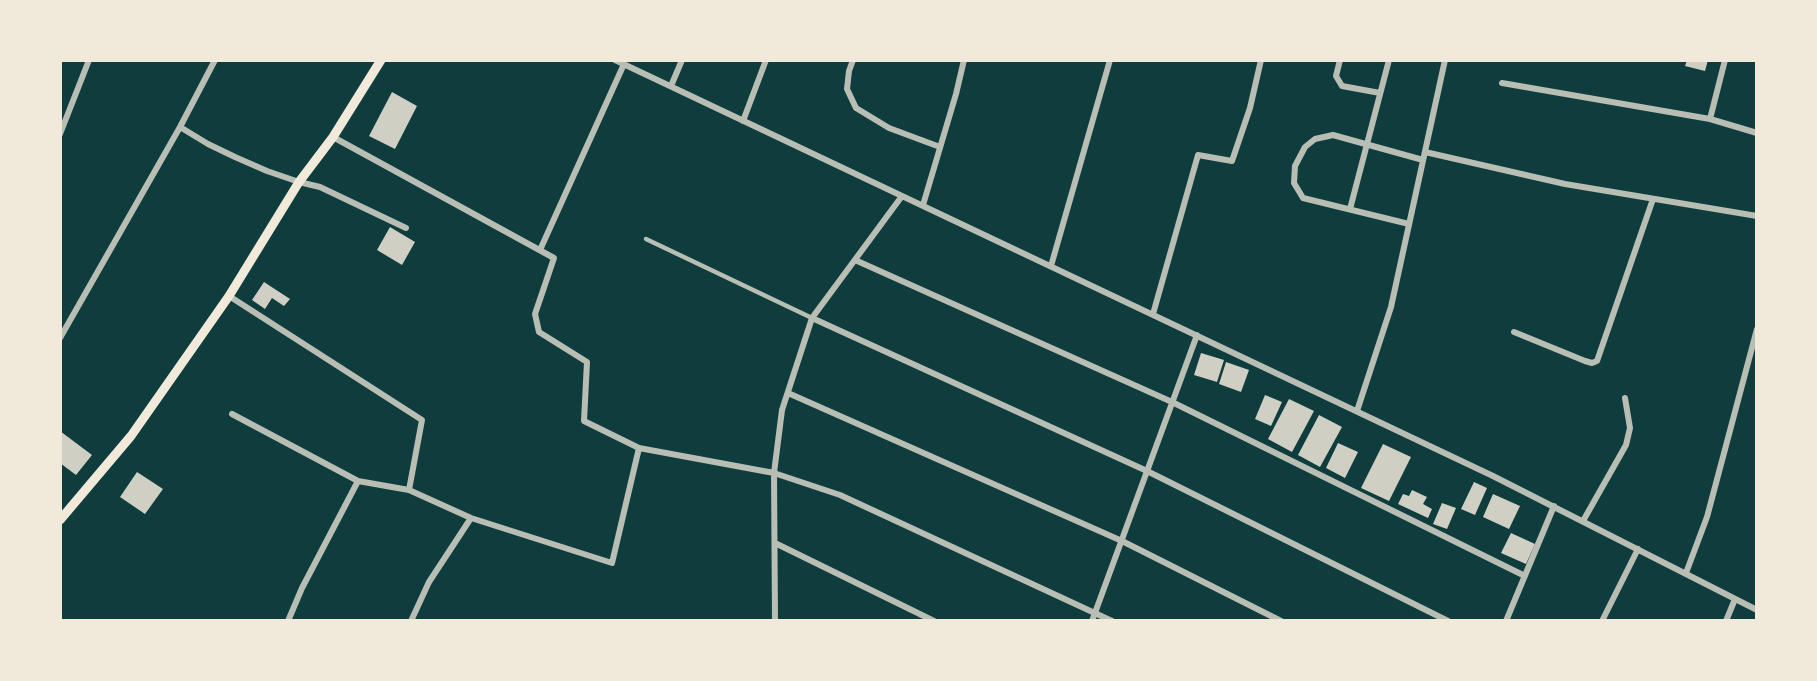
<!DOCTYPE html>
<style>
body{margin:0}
#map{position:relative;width:1817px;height:681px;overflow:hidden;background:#0f3d3e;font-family:"Fira Sans",sans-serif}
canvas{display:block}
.frame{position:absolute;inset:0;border:62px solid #f1e9da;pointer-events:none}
</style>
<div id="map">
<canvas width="1817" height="681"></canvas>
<div class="frame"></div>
</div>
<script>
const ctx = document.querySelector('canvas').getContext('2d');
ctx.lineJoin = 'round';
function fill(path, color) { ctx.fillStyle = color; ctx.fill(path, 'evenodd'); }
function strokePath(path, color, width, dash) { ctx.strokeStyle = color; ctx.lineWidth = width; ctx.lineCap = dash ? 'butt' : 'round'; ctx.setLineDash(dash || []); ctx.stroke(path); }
fill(new Path2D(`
 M 1687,60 L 1708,60 L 1705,71 L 1685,66 Z
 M 392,92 L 417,106 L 395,149 L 369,136 Z
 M 390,227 L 415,242 L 402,265 L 377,250 Z
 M 264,282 L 290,299 L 284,306 L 272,298 L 265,309 L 252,300 Z
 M 1201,353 L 1224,360 L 1217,382 L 1194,375 Z
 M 1226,362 L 1249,370 L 1241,392 L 1219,384 Z
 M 1265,395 L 1282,402 L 1271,426 L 1255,419 Z
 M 1289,399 L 1314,411 L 1292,452 L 1268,439 Z
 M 1319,415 L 1342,427 L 1320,467 L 1298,455 Z
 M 60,431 L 92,455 L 76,475 L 60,463 Z
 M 1338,443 L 1358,452 L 1345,478 L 1326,468 Z
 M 1383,444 L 1411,457 L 1389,501 L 1361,488 Z
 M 137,472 L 163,489 L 145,514 L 120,497 Z
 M 1474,482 L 1487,488 L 1475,515 L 1461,509 Z
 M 1412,490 L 1427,497 L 1423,504 L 1432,509 L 1428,518 L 1398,504 L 1403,494 L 1409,496 Z
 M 1493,494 L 1520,506 L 1509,529 L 1483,517 Z
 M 1442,503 L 1456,508 L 1447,529 L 1433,524 Z
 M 1511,533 L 1535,544 L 1526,564 L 1501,553 Z`), '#cfcfc3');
strokePath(new Path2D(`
 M 646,239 L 812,318`), '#b8beb3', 4.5);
strokePath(new Path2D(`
 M 615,60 L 1493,476 L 1757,610
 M 853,60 L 849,71 L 847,89 L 856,108 L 889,128 L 940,147
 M 1340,60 L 1336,76 L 1342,86 L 1380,93
 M 1502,83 L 1710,119 L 1757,133
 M 671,86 L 682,60
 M 1710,119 L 1725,60
 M 743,121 L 766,60
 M 180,127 L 208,144 L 235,157 L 267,171 L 299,182 L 320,187 L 406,228
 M 60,134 L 89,60
 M 333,137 L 554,258 L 535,314 L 539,332 L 587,362 L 584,421 L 639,448
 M 1425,152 L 1565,184 L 1757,216
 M 902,196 L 812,318 L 782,410 L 774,473 L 840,495 L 1112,621
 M 923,205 L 956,94 L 964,60
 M 1350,209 L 1389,60
 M 1409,224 L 1303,198 L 1294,183 L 1295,166 L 1305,147 L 1315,139 L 1333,135 L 1423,160
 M 540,250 L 624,64
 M 855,260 L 1172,402 L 1525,576
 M 1051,266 L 1110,60
 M 229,296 L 422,420 L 409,490 L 471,518 L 612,563 L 639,448 L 774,473 L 775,621
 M 1153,314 L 1198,155 L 1232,161 L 1250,108 L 1261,60
 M 812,318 L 1147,471 L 1448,621
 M 1514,332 L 1585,361 L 1592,363 L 1597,361 L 1653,199
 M 60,338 L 180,127 L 215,60
 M 788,393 L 1122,541 L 1281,621
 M 1357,411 L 1391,307 L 1445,60
 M 232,414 L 358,481
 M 1583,521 L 1626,445 L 1630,428 L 1625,398
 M 775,543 L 934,621
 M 1686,573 L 1707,517 L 1757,329
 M 288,621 L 302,588 L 358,481 L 409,490
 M 411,621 L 429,582 L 471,518
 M 1092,621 L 1197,335
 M 1506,621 L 1554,506
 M 1602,621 L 1638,549
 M 1726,621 L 1735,599`), '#b8beb3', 6);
strokePath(new Path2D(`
 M 60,520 L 131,436 L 229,296 L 299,182 L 333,137 L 381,60`), '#f1e9da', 9);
</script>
